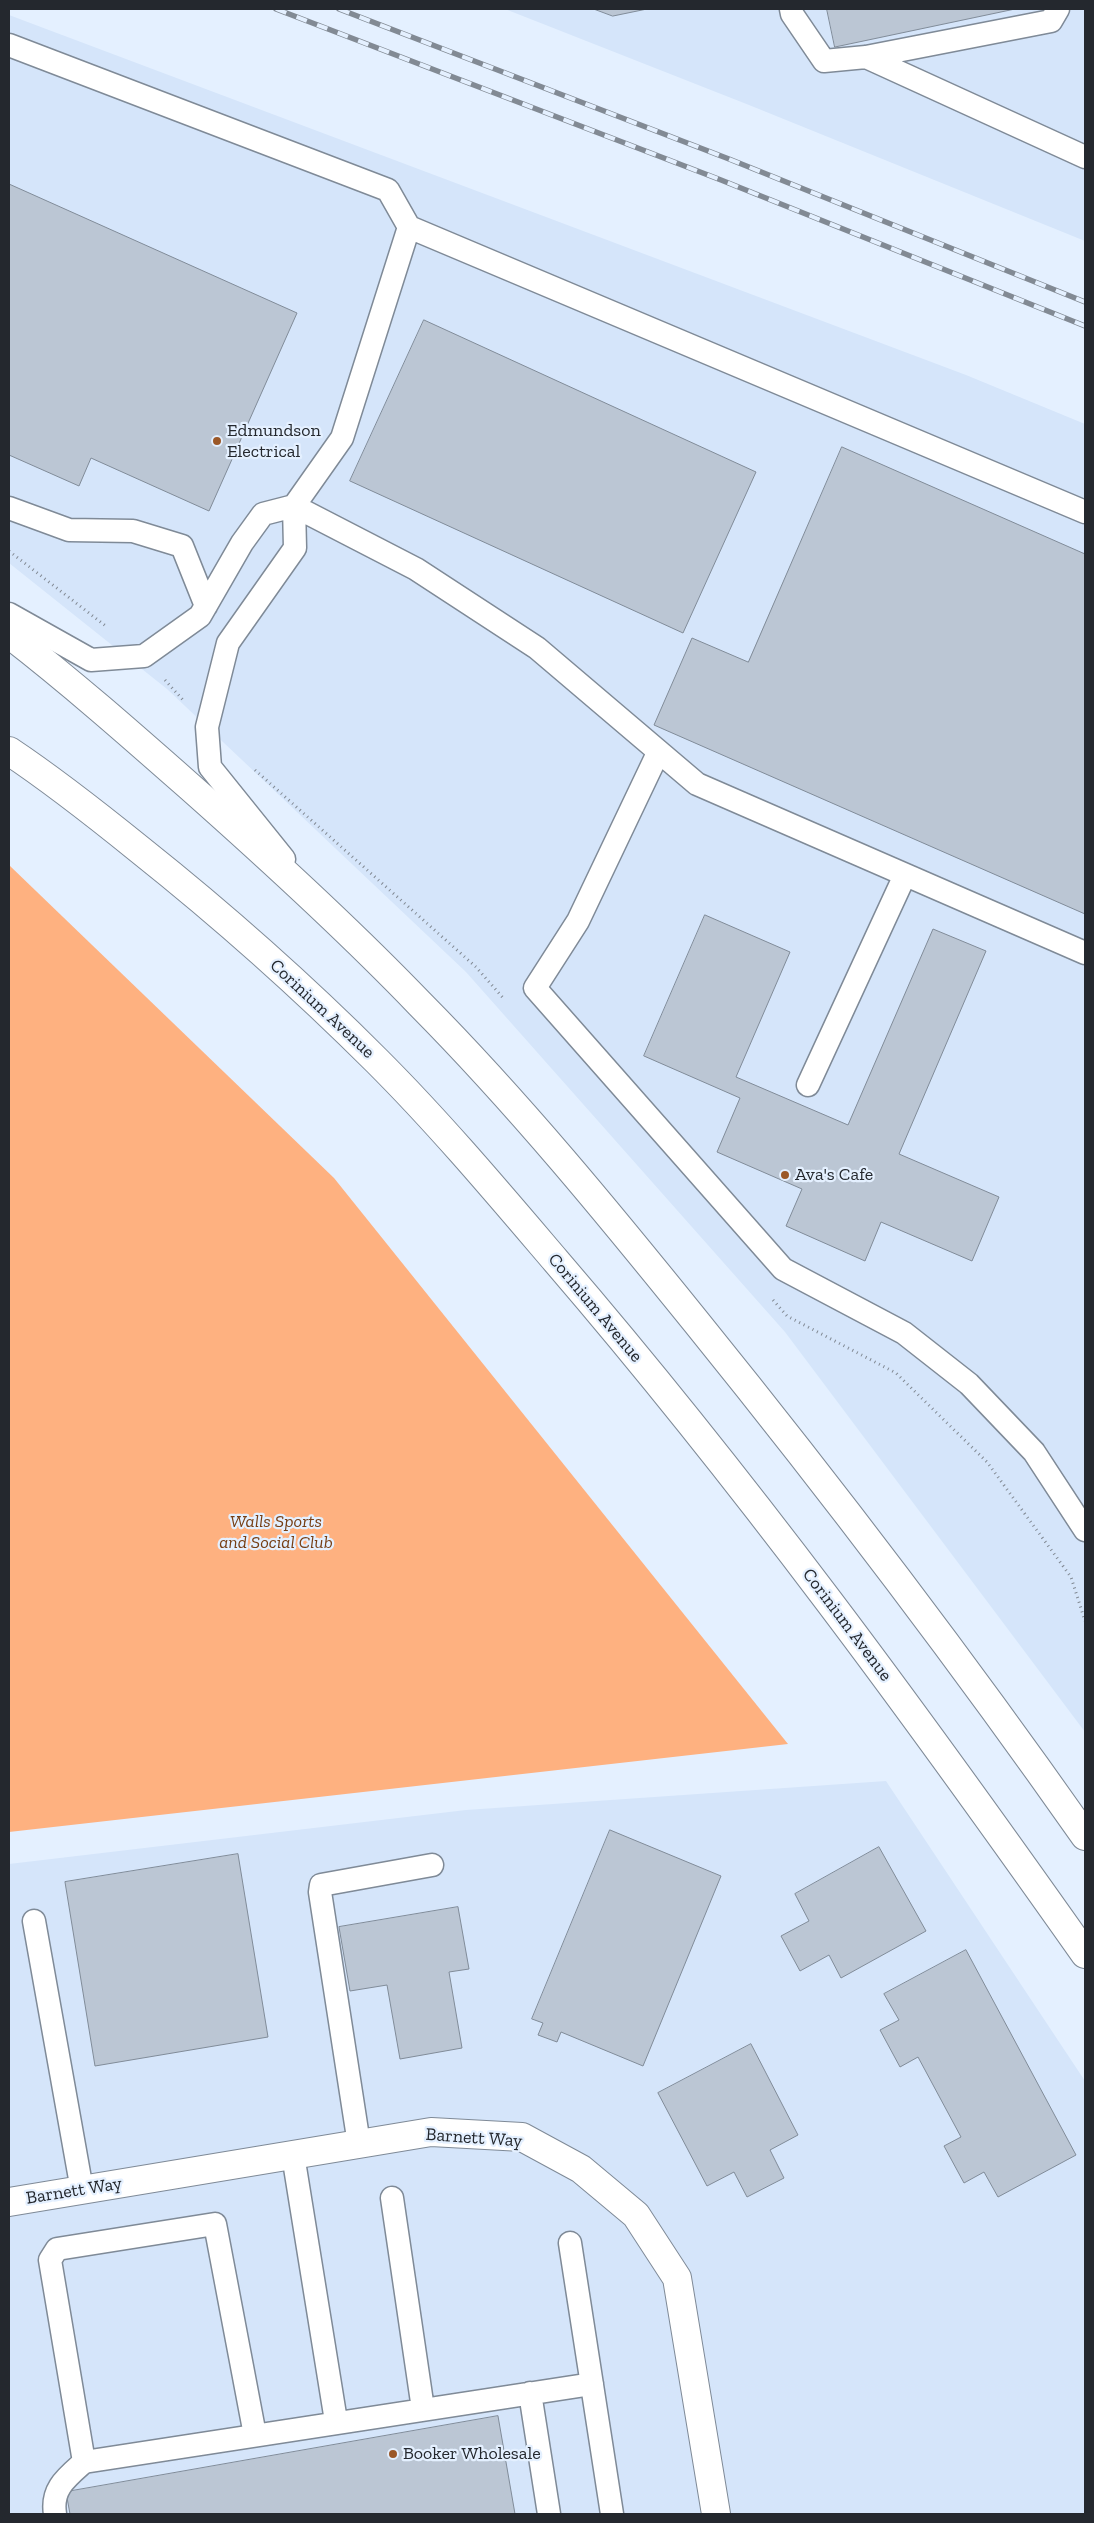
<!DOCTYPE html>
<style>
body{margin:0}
#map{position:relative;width:1094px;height:2523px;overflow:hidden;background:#e4f0ff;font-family:"Zilla Slab",serif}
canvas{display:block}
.frame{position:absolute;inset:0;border:10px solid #24282e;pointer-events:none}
</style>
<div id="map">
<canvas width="1094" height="2523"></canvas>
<div class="frame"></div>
</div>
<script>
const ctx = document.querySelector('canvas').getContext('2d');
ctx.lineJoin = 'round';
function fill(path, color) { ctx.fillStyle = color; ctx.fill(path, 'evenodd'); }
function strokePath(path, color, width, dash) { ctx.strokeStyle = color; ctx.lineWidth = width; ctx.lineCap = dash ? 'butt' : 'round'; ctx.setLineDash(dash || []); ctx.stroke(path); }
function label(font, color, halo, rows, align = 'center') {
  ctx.font = font + ' "Zilla Slab",serif'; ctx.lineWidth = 4.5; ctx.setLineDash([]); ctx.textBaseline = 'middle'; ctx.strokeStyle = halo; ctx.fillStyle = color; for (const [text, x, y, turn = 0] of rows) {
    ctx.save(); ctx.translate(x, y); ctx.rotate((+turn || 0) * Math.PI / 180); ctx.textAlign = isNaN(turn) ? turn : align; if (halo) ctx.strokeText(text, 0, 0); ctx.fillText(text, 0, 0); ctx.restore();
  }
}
fill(new Path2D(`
 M 505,9 L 1085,9 L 1085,241 L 749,105 Z
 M 9,15 L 966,375 L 1085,424 L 1085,1732 L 785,1332 L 466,972 L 167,689 L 9,563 Z
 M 886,1781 L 1085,2081 L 1085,2514 L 9,2514 L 9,1864 L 466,1810 Z`), '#d5e5fa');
fill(new Path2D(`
 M 9,865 L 334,1178 L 788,1744 L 9,1832 Z`), '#feb180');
const building = new Path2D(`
 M 594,9 L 647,9 L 613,16 Z
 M 827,9 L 1015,9 L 835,47 Z
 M 9,184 L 297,313 L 209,511 L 91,458 L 79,486 L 9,455 Z
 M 424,320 L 756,472 L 683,633 L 350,481 Z
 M 842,447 L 1085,554 L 1085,914 L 654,725 L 692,638 L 748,662 Z
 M 705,915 L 790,952 L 736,1077 L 848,1125 L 933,929 L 986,951 L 899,1154 L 999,1197 L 972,1261 L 881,1222 L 865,1261 L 786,1226 L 802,1189 L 717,1152 L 740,1098 L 644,1056 Z
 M 610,1830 L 721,1876 L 643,2066 L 561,2032 L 557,2042 L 538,2035 L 543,2023 L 532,2019 Z
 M 879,1847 L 926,1931 L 841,1978 L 829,1955 L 800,1971 L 781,1936 L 809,1921 L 795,1894 Z
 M 238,1854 L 268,2037 L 95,2066 L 65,1882 Z
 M 458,1907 L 469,1969 L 449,1972 L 462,2048 L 400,2059 L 387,1985 L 350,1991 L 339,1927 Z
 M 966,1950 L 1076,2155 L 998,2197 L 984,2172 L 964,2183 L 944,2146 L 961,2137 L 918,2057 L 900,2067 L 880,2030 L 899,2020 L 884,1994 Z
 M 751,2044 L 798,2135 L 770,2150 L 784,2178 L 747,2197 L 734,2172 L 707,2186 L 658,2093 Z
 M 498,2416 L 515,2514 L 70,2514 L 66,2492 Z`);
fill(building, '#bbc6d4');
strokePath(building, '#818c99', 1);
const lane = new Path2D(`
 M 791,9 L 792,14 L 824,61 L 866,57 L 1051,21 L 1058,9
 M 9,45 L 388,190 L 409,227
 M 866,57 L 1085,157
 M 9,508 L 69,530 L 133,531 L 182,546 L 206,606
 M 1085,512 L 409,227 L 342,438 L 294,506 L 416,569 L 537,648 L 697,784 L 1085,953
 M 9,614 L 91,660 L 144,656 L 200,616 L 242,543 L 263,514 L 294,506 L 295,548 L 228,643 L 207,727 L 210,767 L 284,859
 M 658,753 L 578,921 L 535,988 L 783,1269 L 904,1333 L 969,1384 L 1034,1452 L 1085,1530
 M 808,1085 L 905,875
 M 34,1921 L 82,2190
 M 359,2144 L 320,1892 L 321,1885 L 432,1865
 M 293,2155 L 336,2421
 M 392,2198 L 423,2409
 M 570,2243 L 612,2514
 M 530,2393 L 549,2514
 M 255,2435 L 215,2224 L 57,2249 L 50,2260 L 84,2462 L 592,2384
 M 55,2514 C 51,2489 66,2478 84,2462`);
const street = new Path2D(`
 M 9,2202 L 431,2132 L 522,2137 L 581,2169 L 636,2215 L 677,2278 L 716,2514`);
const highway = new Path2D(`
 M 9,634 C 71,682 130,734 189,786 C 268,856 347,928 420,1004 C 519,1104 609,1214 697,1323 C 832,1490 962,1661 1085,1836
 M 9,751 C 54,781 97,815 139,849 C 222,915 302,986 377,1061 C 440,1124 498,1193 556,1261 C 746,1482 917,1716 1085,1954`);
strokePath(lane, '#7f8a97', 25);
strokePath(street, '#7f8a97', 30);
strokePath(highway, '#7f8a97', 30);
strokePath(new Path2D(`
 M 9,551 L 107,627
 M 165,680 L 183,700
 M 255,770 L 476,967 L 504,999
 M 773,1300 L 787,1316 L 896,1373 L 987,1462 L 1071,1577 L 1085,1621`), '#828a94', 3, [1, 4]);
strokePath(lane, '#fff', 22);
strokePath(street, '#fff', 28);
strokePath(highway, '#fff', 28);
const rail = new Path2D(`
 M 276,9 L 721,180 L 1085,326
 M 339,9 L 729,159 L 1085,302`);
strokePath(rail, '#828a94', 5.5);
strokePath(rail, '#e4f0ff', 4, [11]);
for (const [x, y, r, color] of [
 [217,441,5,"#9b5828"],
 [785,1175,5,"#9b5828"],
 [393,2454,5,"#9b5828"]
]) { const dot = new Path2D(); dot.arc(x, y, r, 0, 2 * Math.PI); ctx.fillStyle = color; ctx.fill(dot); strokePath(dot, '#e4f0ff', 2); }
label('18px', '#24282e', '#e4f0ff', [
 ["Edmundson",227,431],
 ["Electrical",227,452],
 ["Ava's Cafe",795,1175],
 ["Booker Wholesale",403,2454]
], 'left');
label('18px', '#24282e', '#e4f0ff', [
 ["Corinium Avenue",322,1009,43],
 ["Corinium Avenue",595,1308,50],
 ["Corinium Avenue",847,1625,53],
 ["Barnett Way",474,2138,4],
 ["Barnett Way",74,2191,-9]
]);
label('italic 18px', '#763e14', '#e4f0ff', [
 ["Walls Sports",276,1522],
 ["and Social Club",276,1543]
]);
</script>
